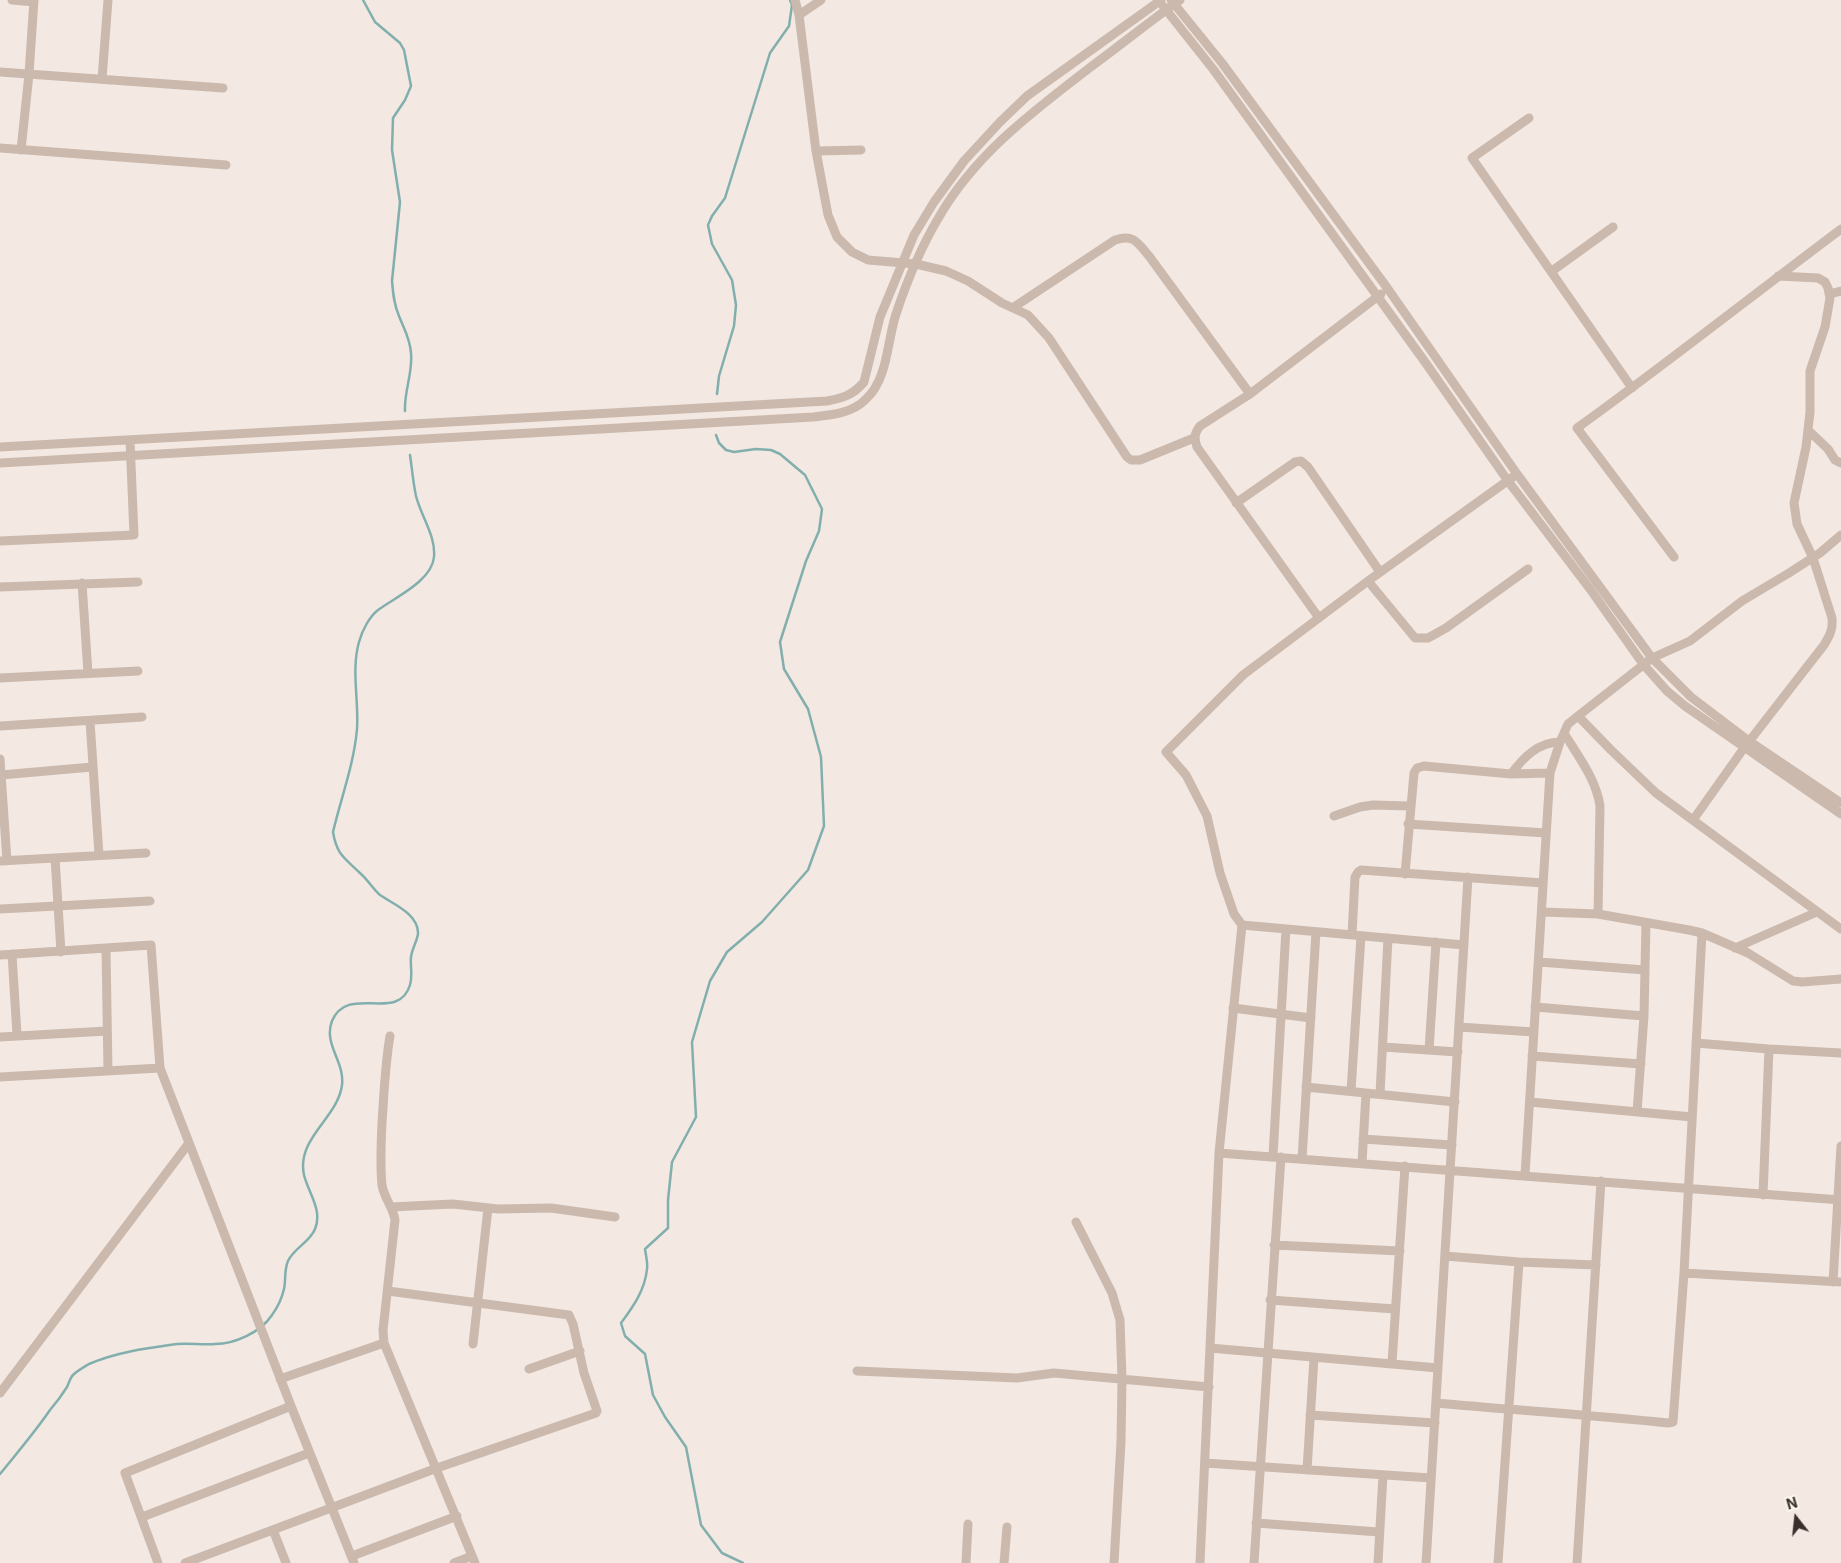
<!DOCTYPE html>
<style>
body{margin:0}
#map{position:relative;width:1841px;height:1563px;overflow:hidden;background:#f3e9e2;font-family:Inter,sans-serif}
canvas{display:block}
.north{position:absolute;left:1771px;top:1493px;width:50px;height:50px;-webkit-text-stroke:4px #faf4ee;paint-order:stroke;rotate:344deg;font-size:14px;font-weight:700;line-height:20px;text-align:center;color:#3a2f2c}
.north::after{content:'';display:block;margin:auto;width:18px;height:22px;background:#3a2f2c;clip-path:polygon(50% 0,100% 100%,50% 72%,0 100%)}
</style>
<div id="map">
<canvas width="1841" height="1563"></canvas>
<div class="north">N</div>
</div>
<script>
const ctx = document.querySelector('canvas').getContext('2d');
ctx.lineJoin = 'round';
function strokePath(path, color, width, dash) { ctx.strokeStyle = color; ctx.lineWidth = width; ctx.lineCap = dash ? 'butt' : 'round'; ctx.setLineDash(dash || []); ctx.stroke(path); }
strokePath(new Path2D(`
 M 363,0 L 375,22 L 400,43 L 404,50 L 411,86 L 405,100 L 393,118 L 392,150 L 400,202 L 392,281 C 393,293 394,305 399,316 C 404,329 410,338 411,353 C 413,373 404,391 405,411
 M 717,394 L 719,376 L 734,326 L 736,305 L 732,280 L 712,244 L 708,225 L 712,216 L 725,198 L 770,53 L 789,26 L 792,5 L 790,0
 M 716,435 L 719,443 L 726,450 L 734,452 L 756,449 L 771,450 L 780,454 L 805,475 L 822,509 L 819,531 L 806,561 L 780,642 L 784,669 L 808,709 L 821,757 L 824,826 L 808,870 L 762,922 L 727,952 L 710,981 L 692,1042 L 696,1117 L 672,1162 L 668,1200 L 668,1228 L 645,1249 C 646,1256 648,1263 647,1269 C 645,1290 633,1307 621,1323 L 625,1336 L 645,1354 L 653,1395 L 665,1417 L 686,1447 L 701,1525 L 722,1553 L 743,1563
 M 0,1474 C 17,1453 35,1432 50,1410 C 56,1403 62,1395 67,1387 C 69,1383 70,1378 73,1375 C 77,1371 84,1367 89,1364 C 116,1352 148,1348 177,1344 C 189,1343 202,1345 215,1344 C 235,1344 261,1332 272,1315 C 277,1308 282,1298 284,1289 C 286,1280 284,1270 288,1261 C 294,1248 310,1242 315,1229 C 323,1210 308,1192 304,1175 C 296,1138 338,1118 342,1085 C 345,1062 323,1044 332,1021 C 348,983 398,1024 410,985 C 413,975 410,966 411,957 C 412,949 417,941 418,934 C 419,914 393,904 380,895 C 373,889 368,880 361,874 C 345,858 337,856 333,832 C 341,798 354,764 357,729 C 359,701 351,670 359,642 C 362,631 369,617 378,610 C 394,598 432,581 434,557 C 436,536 421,516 416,496 C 413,482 412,468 410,455`), '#82afad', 2.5);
strokePath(new Path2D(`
 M 12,0 L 34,2
 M 795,0 L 799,15 L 816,151 L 828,215 L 837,237 L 852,252 L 868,260 L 916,264 L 946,271 L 968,281 L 1002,303 L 1028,315 L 1049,338 L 1127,457 L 1131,460 L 1140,460 L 1194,438
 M 1171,0 L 1222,63 L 1388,289 L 1517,474 L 1652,658 L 1691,697 L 1749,741 L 1841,803
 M 1163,6 L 1213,69 L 1425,362 L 1508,481 L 1590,589 L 1643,664 L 1667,691 L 1685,706 L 1841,814
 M 799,15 L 821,0
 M 0,72 L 223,88
 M 102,79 L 108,0
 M 1529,118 L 1472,158 L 1632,388
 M 0,148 L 226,165
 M 21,150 L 29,74 L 34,0
 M 816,151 L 861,150
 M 1552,271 L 1613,227
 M 1829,294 L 1841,291
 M 1014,307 L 1115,240 C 1134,234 1137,242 1149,256 L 1250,394
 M 1808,430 L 1828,449 L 1835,460 L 1841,463
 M 0,447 L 827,401 C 843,398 853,395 864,382 L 880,317 L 914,235 L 934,202 L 964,161 L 1000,122 L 1027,96 L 1161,0
 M 0,463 L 813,417 C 832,415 853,413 866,399 C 888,379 887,341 896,314 C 907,281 921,247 939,217 C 976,153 1035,110 1092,66 C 1122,44 1150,21 1180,0
 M 1236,503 L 1295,462 L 1301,461 L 1308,467 L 1380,572
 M 0,541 L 134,535 L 130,440
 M 1674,557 L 1577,428 C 1666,364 1753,295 1841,229
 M 1368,581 L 1415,638 L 1428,638 L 1446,628 L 1528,569
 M 82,583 L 88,673
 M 0,587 L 138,582
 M 1319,618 L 1197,447 C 1194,438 1194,434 1200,426 L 1250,394 L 1381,294
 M 0,678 L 138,671
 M 1578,716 L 1611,750 L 1656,793 L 1841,929
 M 90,721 L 99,855
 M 0,726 L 142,717
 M 1564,733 C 1578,756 1596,779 1600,806 L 1598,914
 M 0,759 L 7,861
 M 1511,774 C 1523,758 1538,742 1560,742
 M 1,775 L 92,767
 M 1334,816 L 1360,807 L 1373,805 L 1410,806
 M 1693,820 L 1744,748 L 1824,645 C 1830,635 1833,630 1832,618 L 1813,558 L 1797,524 L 1794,503 L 1806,447 L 1810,412 L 1810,371 L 1825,327 L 1830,298 L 1828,288 L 1825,282 L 1818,278 L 1778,276
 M 1408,824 L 1546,833
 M 55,858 L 61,952
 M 0,861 L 146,853
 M 1405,874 L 1414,773 L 1417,768 L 1424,766 L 1511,774 L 1550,773
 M 0,909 L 150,901
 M 1543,912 L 1598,914 L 1689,930 L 1702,933 L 1748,953 L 1793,981 L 1802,982 L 1841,979
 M 1242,925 L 1464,945
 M 1352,935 L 1355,877 L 1358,872 L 1361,870 L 1543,883
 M 1735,948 L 1817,912
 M 106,949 L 108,1071
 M 12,954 L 17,1035
 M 0,955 L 151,945 L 160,1068 L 291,1406 L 354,1563
 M 1539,962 L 1645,970
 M 1535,1007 L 1644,1016
 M 1233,1008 L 1311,1018
 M 1459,1027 L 1534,1032
 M 390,1036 C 385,1065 384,1094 382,1123 C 381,1143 380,1165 382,1185 C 384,1198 393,1207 395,1220 L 383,1330 L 384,1343 L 475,1563
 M 0,1037 L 107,1031
 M 1696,1043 L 1769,1049 L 1841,1053
 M 1383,1047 L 1458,1052
 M 1429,1050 L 1436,942
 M 1532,1056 L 1641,1064
 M 0,1077 L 160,1068
 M 1306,1087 L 1455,1102
 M 1351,1091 L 1361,936
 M 1380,1094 L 1388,938
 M 1530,1102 L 1692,1117
 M 1637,1112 L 1644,1016 L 1646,923
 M 1363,1139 L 1452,1145
 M 1219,1153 L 1841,1200
 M 1273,1156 L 1286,929
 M 1302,1159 L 1316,932
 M 1362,1163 L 1366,1093
 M 1525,1175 L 1550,773 L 1560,742 L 1568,724 L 1578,716 L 1652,658 L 1690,641 L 1742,601 L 1789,573 L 1820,553 L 1841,535
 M 1763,1195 L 1769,1049
 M 391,1207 L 453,1204 L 498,1209 L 551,1208 L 615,1217
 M 1076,1222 L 1112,1293 L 1120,1320 L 1122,1379 L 1121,1442 L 1114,1563
 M 1274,1245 L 1400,1251
 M 1445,1256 L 1519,1262 L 1596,1265
 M 1684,1273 L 1841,1282
 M 1833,1282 L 1841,1146
 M 1270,1300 L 1395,1309
 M 473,1344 L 488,1208
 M 1210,1348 L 1438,1368
 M 1392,1363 L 1405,1166
 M 529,1369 L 580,1351
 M 857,1371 L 1017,1378 L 1054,1373 L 1209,1387
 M 280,1379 L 384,1343
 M 0,1393 L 189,1143
 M 1436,1403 C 1513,1410 1591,1415 1668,1423 L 1673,1422 L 1684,1273 L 1702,933
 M 1310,1415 L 1435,1423
 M 1205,1463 L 1431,1478
 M 1307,1470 L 1314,1358
 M 142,1517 L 309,1453
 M 1256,1523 L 1379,1532
 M 273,1530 L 286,1563
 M 352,1556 L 457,1516
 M 158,1563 L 125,1473 L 291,1406
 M 185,1563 L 437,1468 L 596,1413 L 597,1411 L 584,1373 L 573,1324 L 569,1315 L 388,1291
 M 454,1563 L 472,1556
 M 966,1563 L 968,1524
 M 1004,1563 L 1007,1527
 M 1200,1563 L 1219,1153 L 1242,925 L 1234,914 L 1220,873 L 1207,816 L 1186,775 L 1166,752 L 1243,675 L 1368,581 L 1517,474
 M 1254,1563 L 1281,1157
 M 1378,1563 L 1383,1475
 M 1426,1563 L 1468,877
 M 1498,1563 L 1519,1262
 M 1577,1563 L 1601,1181`), '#cbb9ae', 9);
</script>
